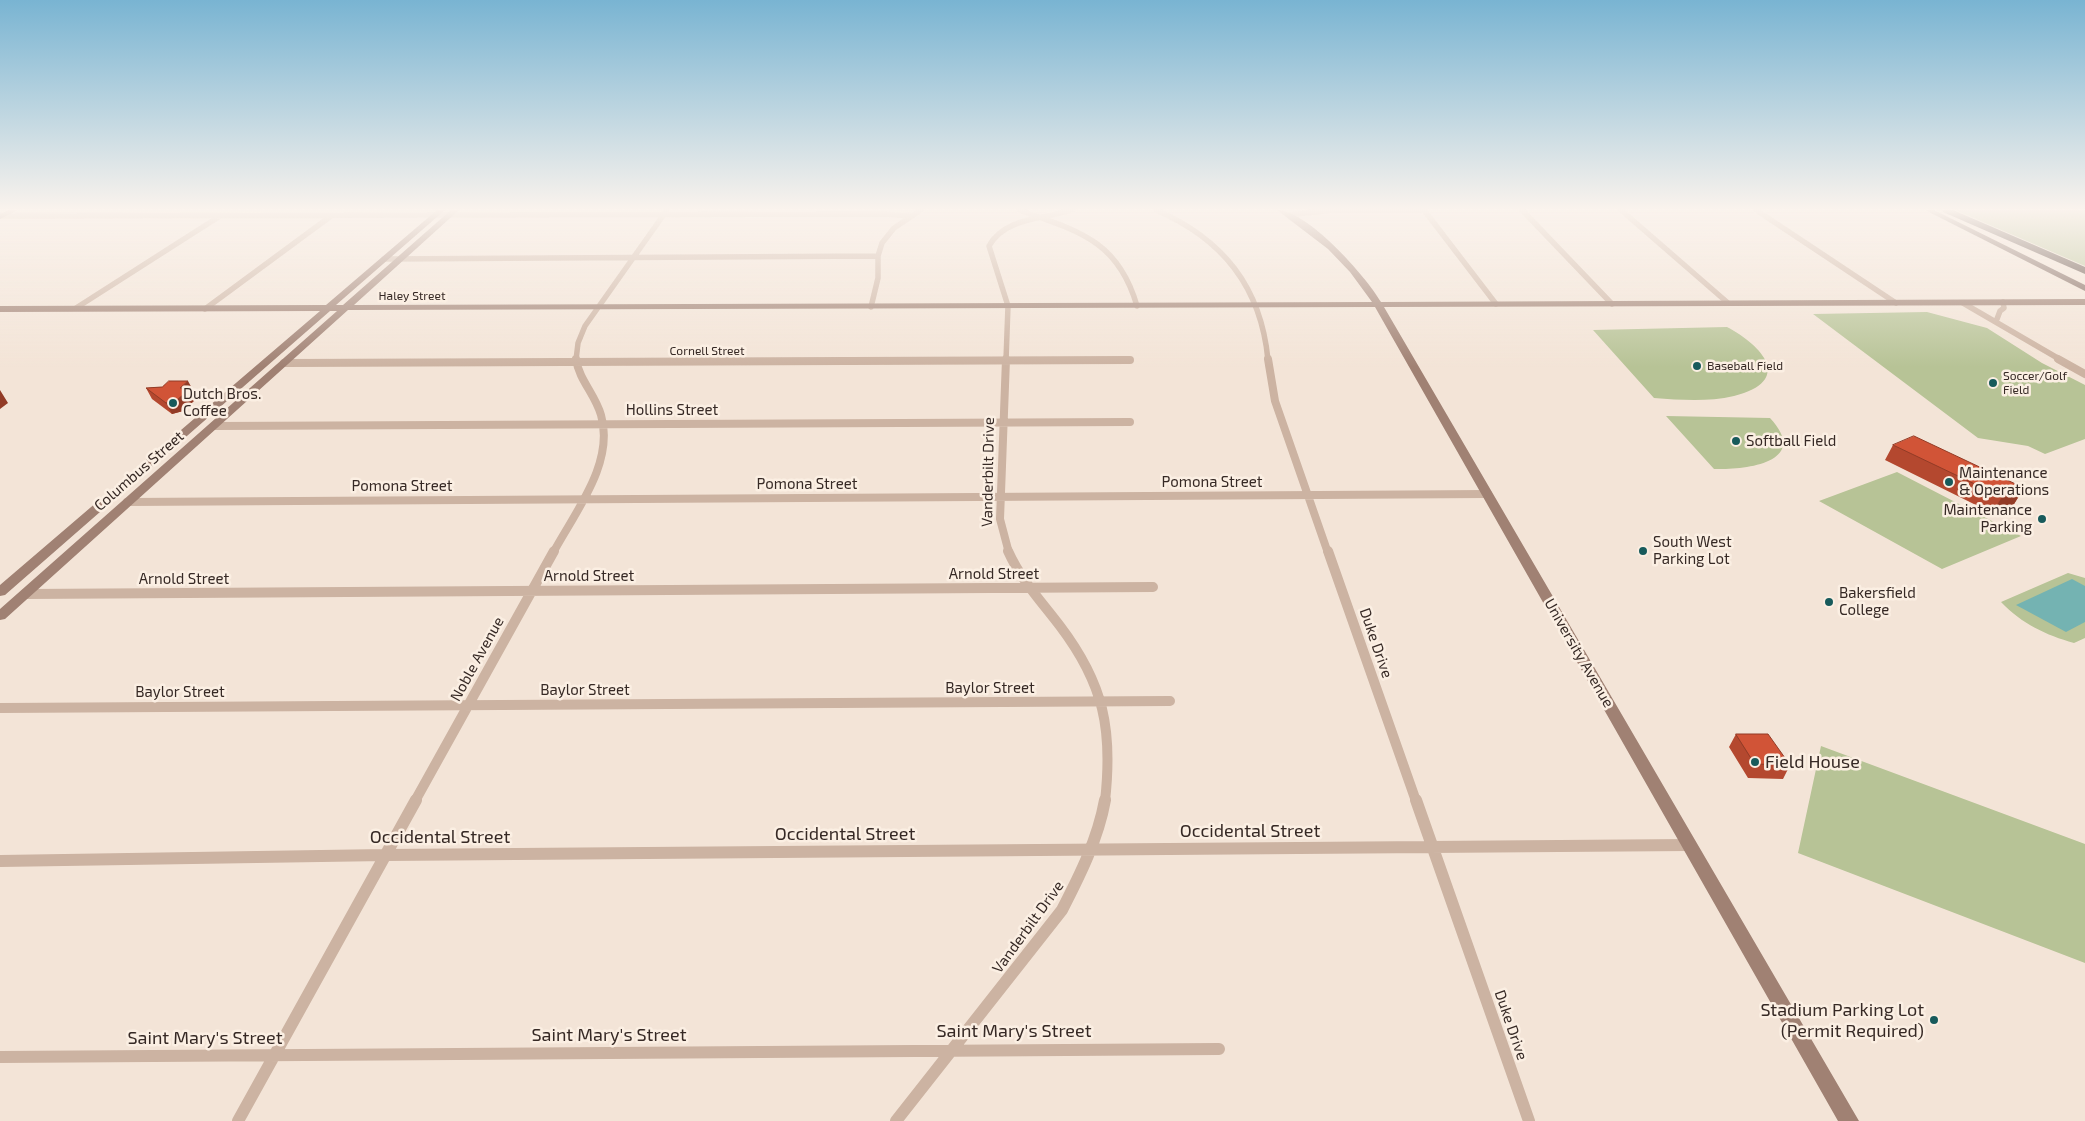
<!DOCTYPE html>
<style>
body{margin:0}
canvas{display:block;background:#f3e4d7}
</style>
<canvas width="2085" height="1121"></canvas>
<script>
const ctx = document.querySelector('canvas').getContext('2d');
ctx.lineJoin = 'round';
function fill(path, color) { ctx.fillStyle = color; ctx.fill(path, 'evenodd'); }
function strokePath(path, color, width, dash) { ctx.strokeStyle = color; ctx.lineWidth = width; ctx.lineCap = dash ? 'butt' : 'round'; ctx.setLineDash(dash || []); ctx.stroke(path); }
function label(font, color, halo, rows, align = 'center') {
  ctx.font = font + ' "Exo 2",sans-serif'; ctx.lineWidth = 5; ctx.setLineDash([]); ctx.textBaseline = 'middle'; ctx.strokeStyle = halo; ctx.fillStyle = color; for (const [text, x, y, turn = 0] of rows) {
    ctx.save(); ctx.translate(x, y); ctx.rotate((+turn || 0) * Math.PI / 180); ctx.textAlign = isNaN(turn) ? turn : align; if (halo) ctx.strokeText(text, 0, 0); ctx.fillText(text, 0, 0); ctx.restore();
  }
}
fill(new Path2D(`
 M 1955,210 L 2085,210 L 2085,266 Z
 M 1927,312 L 1987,328 L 2042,363 L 2085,385 L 2085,439 L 2045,454 L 2028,446 L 1978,438 L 1813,314 Z
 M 1727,327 C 1763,346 1794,381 1734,396 C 1708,402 1681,400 1654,398 L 1593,330 Z
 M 1666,416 L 1770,418 C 1811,462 1747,470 1714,469 Z
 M 1897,472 L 2021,536 L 1942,569 L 1819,501 Z
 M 2068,573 L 2085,578 L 2085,638 L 2074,643 C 2046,635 2022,624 2001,602 Z
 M 1821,746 L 2085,844 L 2085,963 L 1798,853 Z`), '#b7c396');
fill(new Path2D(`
 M 2072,579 L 2085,586 L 2085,622 L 2066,632 L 2016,605 Z`), '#74b3b2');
strokePath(new Path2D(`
 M 1019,210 C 1078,231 1118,240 1137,306
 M 1156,210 C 1223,239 1261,287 1268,360
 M 1424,210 L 1496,304
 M 1522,210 L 1612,304
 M 1621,210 L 1728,303
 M 1756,210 L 1896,303
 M 1288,215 L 1333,210 L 1424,210
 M 1,216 L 885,214 L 909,216
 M 384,259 L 878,256
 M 1963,303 L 2061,360
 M 871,307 L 878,278 L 878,256 L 882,243 L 894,228 L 921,210
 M 76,308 L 220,216
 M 205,309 L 331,216
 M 1997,319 L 2000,311 L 2004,308 L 2003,302
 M 576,360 L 578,343 L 585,326 L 667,210
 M 1006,360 L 1008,306 L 989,246 C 1005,217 1044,219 1072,210`), '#ccb3a2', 5.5);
strokePath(new Path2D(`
 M 1006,359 L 1000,519 L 1009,553
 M 1268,359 L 1275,401 L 1328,553
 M 2058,359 L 2085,374
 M 284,363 L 1130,360
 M 214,426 L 1130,422
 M 127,502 L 1488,494
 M 553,553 C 575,512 615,463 601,415 C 595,394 579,380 576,359`), '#ccb3a2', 8);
strokePath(new Path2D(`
 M 1008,551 C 1021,580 1041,601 1060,626 C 1104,684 1113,730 1105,801
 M 1328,551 L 1416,801
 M 25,594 L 1153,587
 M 0,708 L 1170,701
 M 415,801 L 554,551`), '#ccb3a2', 10);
strokePath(new Path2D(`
 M 1416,800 L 1529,1121
 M 0,861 L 385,855 L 1690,845
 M 0,1057 L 1219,1049
 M 238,1121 L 416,800
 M 896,1121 L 1062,910 C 1080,875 1098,839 1105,800`), '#ccb3a2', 12);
fill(new Path2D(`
 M 9,210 L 18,210 L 0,219 L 0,214 Z
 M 437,210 L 445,210 L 336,305 L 343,305 L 451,210 L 459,210 L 354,305 L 1372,302 L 1350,272 L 1328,249 L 1277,210 C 1307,210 1366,276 1381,302 L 2085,299 L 2085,305 L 1384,307 L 1859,1121 L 1838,1121 L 1375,307 L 348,310 L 5,619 L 0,620 L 0,609 L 337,311 L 330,311 L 5,595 L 0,596 L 0,585 L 320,311 L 0,312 L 0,306 L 326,305 Z`), '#a08173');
fill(new Path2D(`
 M 1925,210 L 1934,210 L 2085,285 L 2085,291 Z`), '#795f55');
fill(new Path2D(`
 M 1942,210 L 1953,210 L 2085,267 L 2085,274 L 1943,212 Z`), '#58433b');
fill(new Path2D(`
 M 162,387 L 194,392 L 193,393 L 196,399 L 183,411 L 172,414 L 152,399 L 146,388 Z
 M 1893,445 L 2024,488 L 2014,504 L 1992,513 L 1885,460 Z
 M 1736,734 L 1790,765 L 1783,779 L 1748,778 L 1729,747 Z`), '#b4482f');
fill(new Path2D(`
 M 188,381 L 194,392 L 193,393 L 196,399 L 183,411 L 172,414 L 166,403 L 180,388 Z
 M 0,390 L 8,403 L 0,409 Z
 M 2024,488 L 2014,504 L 1992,513 L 2002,497 Z`), '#923b26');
const building = new Path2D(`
 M 169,381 L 188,381 L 180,388 L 191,388 L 177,400 L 166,403 L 146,388 L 162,387 Z
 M 1914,436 L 2024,488 L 2002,497 L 1893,445 Z
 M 1736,734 L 1768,734 L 1790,765 L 1755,764 Z`);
fill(building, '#d15437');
strokePath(building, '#923b26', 1);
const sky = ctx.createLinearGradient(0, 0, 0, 367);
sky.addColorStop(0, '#79b4d2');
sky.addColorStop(0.57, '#faf3ed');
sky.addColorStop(1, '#faf3ed00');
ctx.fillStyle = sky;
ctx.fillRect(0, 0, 2085, 367);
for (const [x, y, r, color] of [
 [1697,366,5,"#175a5b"],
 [1993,383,5,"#175a5b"],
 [173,403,5,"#175a5b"],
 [1736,441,5,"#175a5b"],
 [1949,482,5,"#175a5b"],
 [2042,519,5,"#175a5b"],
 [1643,551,5,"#175a5b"],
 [1829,602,5,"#175a5b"],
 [1755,762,5,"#175a5b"],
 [1934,1020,5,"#175a5b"]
]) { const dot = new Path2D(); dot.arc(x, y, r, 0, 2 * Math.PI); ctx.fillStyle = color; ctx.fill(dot); strokePath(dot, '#fbefe3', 2); }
label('12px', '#362925', '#fbefe3', [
 ["Haley Street",412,296],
 ["Cornell Street",707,351]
]);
label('12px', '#362925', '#fbefe3', [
 ["Baseball Field",1707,366],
 ["Soccer/Golf",2003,376],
 ["Field",2003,390]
], 'left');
label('15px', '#362925', '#fbefe3', [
 ["Dutch Bros.",183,394],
 ["Coffee",183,411],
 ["Softball Field",1746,441],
 ["Maintenance",1959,473],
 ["& Operations",1959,490],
 ["Maintenance",2032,510,"right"],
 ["Parking",2032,527,"right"],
 ["South West",1653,542],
 ["Parking Lot",1653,559],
 ["Bakersfield",1839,593],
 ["College",1839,610]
], 'left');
label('15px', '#362925', '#fbefe3', [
 ["Hollins Street",672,410],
 ["Columbus Street",139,471,-41],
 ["Vanderbilt Drive",988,472,-89],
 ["Pomona Street",1212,482],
 ["Pomona Street",807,484],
 ["Pomona Street",402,486],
 ["Arnold Street",994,574],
 ["Arnold Street",589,576],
 ["Arnold Street",184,579],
 ["Duke Drive",1376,643,71],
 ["University Avenue",1579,653,60],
 ["Noble Avenue",477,659,-61],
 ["Baylor Street",990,688],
 ["Baylor Street",585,690],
 ["Baylor Street",180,692],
 ["Vanderbilt Drive",1028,927,-54],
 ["Duke Drive",1511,1025,71]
]);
label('18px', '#362925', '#fbefe3', [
 ["Field House",1765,762],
 ["Stadium Parking Lot",1924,1010,"right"],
 ["(Permit Required)",1924,1031,"right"]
], 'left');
label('18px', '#362925', '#fbefe3', [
 ["Occidental Street",1250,831],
 ["Occidental Street",845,834],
 ["Occidental Street",440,837],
 ["Saint Mary's Street",1014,1031],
 ["Saint Mary's Street",609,1035],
 ["Saint Mary's Street",205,1038]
]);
</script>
